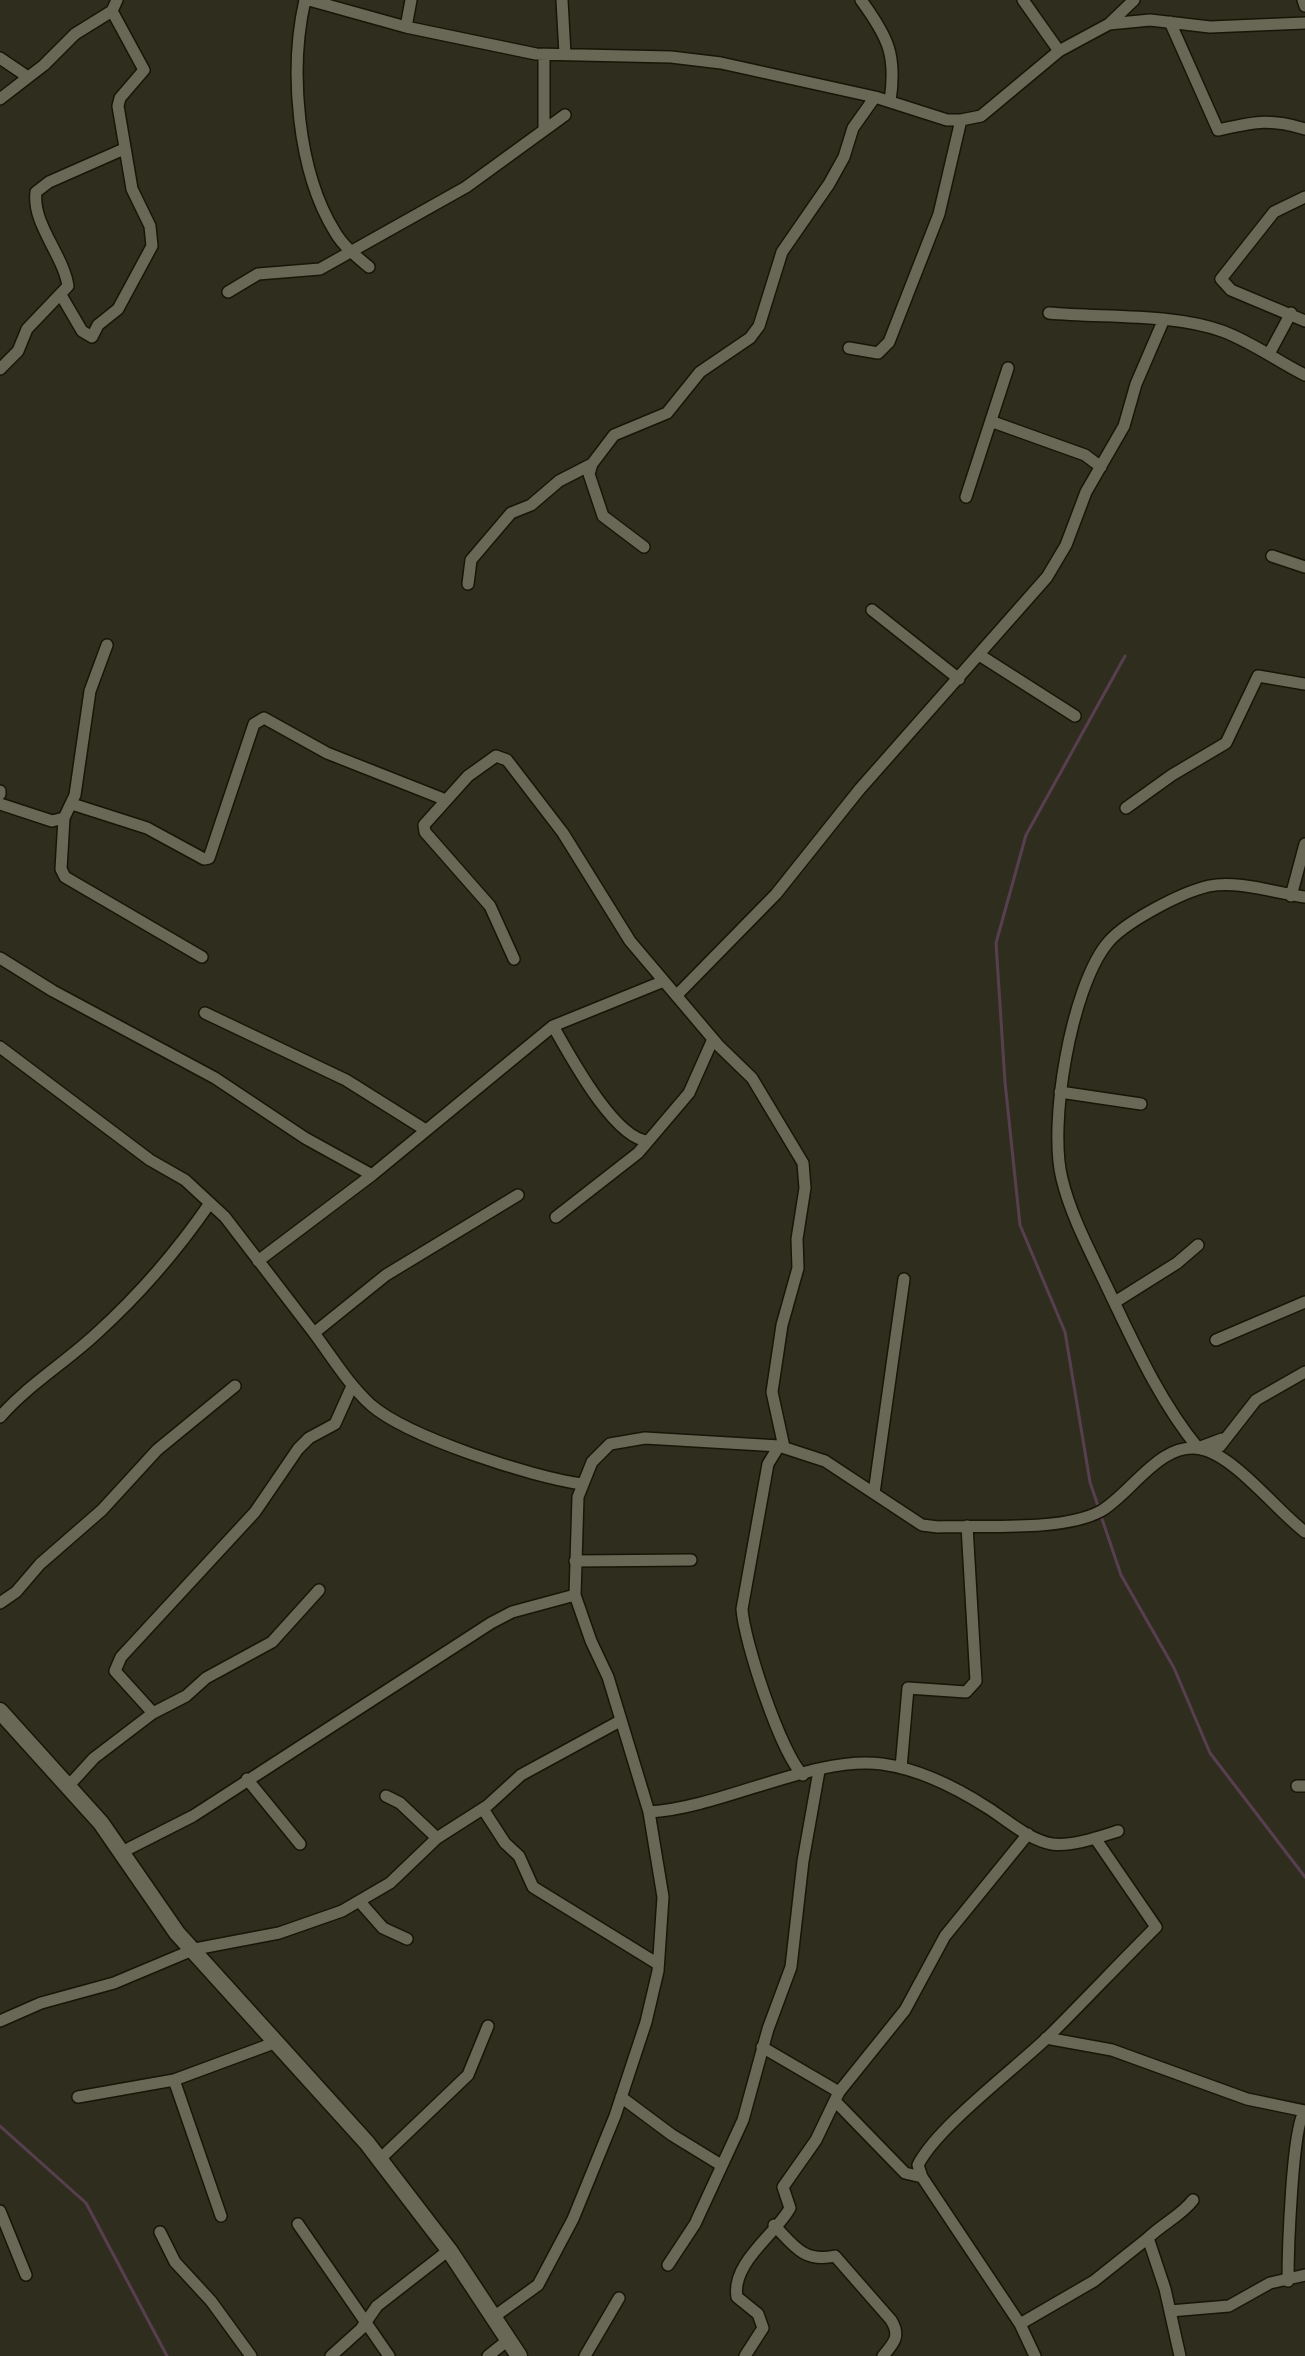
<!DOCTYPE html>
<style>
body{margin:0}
canvas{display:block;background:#2f2d1d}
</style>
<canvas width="1305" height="2356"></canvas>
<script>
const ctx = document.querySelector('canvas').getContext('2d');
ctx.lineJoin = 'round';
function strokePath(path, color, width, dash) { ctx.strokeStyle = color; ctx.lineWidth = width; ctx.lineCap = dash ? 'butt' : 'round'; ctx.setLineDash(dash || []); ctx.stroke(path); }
strokePath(new Path2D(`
 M 1099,1509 L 1090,1482 L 1065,1332 L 1020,1225 L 1005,1082 L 996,943 L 1026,835 L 1125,656
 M 1101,1516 L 1121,1575 L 1174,1668 L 1210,1753 L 1305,1877
 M 0,2126 L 86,2203 L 167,2356`), '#583f50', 3);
const street = new Path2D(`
 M 305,0 C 289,69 297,171 335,232 C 343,246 357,257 369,267
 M 309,0 L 406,27 L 536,54 L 671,57 L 721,63 L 875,97 L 947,120 L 961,120 L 981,116 L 1059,51 L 1109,24 L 1150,20 L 1210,27 L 1305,23
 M 562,0 L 565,54
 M 861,0 C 888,37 897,55 890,101
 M 1023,0 L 1059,51
 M 1303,0 L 1305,6
 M 1170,22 L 1218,130 C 1255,122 1269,118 1305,129
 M 1109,24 L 1134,0
 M 406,27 L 411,0
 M 544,54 L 544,128
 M 0,58 L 28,77
 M 0,99 L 44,65 L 75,34 L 112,11 L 117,0
 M 1305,197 L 1274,212 L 1221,279 L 1231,290 L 1305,321
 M 228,292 L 258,274 L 320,269 L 466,187 L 565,115
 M 61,295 L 82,331 L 92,337 L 98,325 L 118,309 L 152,246 L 150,226 L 132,189 L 118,106 L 120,98 L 144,70 L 112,11
 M 1049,313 C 1103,318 1172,313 1222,331 C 1252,342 1277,361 1305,375
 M 849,348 L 878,353 L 889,342 L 939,214 L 961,120
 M 1269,354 L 1291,313
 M 0,369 L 18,351 L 27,329 L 68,286 C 63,254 32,224 36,192 L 49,182 L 124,149
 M 993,422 L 1085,455 L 1101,467
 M 966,497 L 1008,368
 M 644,547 L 603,516 L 589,474 L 592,464 L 614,435 L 667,413 L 700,372 L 750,338 L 759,326 L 782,252 L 829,184 L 844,157 L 853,128 L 875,97
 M 1272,556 L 1305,567
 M 468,584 L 471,560 L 511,513 L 531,505 L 559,481 L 592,464
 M 872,610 L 959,679
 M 981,656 L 1075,716
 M 0,791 L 0,794
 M 0,804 L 52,821 L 64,818 L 75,795 L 90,691 L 107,645
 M 72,804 L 147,828 L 204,859 L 209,858 L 254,724 L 264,718 L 327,753 L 446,800
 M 1126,808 L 1172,775 L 1226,743 L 1258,676 L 1305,684
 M 64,818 L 61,869 L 65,877 L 202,957
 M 1291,896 L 1305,844
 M 0,958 L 53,991 L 215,1078 L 305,1138 L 372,1175
 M 514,959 L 490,906 L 425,832 L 424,825 L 468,776 L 496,756 L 507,760 L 563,833 L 630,941 L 719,1046 L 752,1078 L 803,1163 L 805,1188 L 797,1239 L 798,1268 L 782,1325 L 772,1392 L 784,1447
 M 677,995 L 776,894 L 859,790 L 1047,577 L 1066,545 L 1086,492 L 1124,426 L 1136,384 L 1164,319
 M 205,1013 L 346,1080 L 424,1129
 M 553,1026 C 569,1054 614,1139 648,1141
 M 0,1047 L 150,1160 L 185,1180 L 225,1217 L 314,1333
 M 1060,1092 L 1141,1104
 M 518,1195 L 386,1275 L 314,1333 C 332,1357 348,1384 371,1405 C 408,1437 531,1477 582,1484
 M 556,1217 L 638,1153 L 689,1093 L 713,1039
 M 258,1261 L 372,1175 L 553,1026 L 664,981
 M 1115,1302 L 1177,1263 L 1198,1245
 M 1216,1340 L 1305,1302
 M 0,1417 C 29,1384 65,1363 97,1333 C 140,1294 177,1251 210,1203
 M 1222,1439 L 1198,1448 C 1158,1399 1133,1341 1106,1285 C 1090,1251 1071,1216 1062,1179 C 1048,1124 1071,990 1106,945 C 1122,923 1182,892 1209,886 C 1238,880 1276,893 1305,897
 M 779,1446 L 768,1464 L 742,1609 C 744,1641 781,1754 803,1775
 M 1220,1446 L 1256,1400 L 1305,1372
 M 874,1493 L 904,1279
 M 575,1561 L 691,1560
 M 0,1603 L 16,1592 L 40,1564 L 102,1510 L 157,1450 L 235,1386
 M 153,1713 L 115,1671 L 121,1657 L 255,1512 L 298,1449 L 309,1438 L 335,1424 L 352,1386
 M 901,1768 L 908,1688 L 966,1692 L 976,1681 L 967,1526
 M 247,1779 L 300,1844
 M 64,1782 L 73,1781 L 94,1758 L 153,1713 L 186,1696 L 206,1678 L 272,1642 L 319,1590
 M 1297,1786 L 1305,1786
 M 386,1796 L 400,1803 L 437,1838
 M 483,1809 L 505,1843 L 519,1856 L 533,1887 L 658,1964
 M 649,1812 C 722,1808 814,1755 882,1764 C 919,1769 957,1788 988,1808 C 1007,1820 1029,1840 1052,1844 C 1071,1847 1099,1837 1118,1831
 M 122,1852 L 193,1816 L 491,1623 L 512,1612 L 575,1595
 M 360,1902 L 383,1928 L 407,1939
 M 0,2021 L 41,2003 L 114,1983 L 195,1949 L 279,1933 L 342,1911 L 390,1883 L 437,1838 L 487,1806 L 521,1775 L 620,1721
 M 1046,2038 L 1112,2050 L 1247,2099 L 1305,2111
 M 762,2047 L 839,2092
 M 174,2080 L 221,2216
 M 78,2097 L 174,2080 L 274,2043
 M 621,2097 L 672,2135 L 721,2165
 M 837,2103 L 905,2173 L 922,2177
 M 380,2159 L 468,2075 L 488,2026
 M 0,2211 L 26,2275
 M 298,2224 L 389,2356
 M 774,2225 C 794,2246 804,2263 835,2256 L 891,2320 C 901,2336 894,2343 883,2356
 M 160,2232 L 175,2262 L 211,2301 L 251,2356
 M 1148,2238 C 1162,2224 1182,2215 1193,2200
 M 668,2265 L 695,2224 L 743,2120 L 768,2029 L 791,1967 L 803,1861 L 819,1771
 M 1288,2281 C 1288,2254 1292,2124 1305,2111
 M 1170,2311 L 1229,2306 L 1270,2283 L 1305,2275
 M 495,2316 L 538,2285 L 573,2219 L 615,2116 L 646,2022 L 658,1971 L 663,1897 L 649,1812 L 608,1677 L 591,1641 L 575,1595 L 578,1497 L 592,1462 L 610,1444 L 645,1438 L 779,1446 L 825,1461 L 922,1525 L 938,1527 C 982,1525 1062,1532 1101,1511 C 1131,1494 1161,1440 1201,1449 C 1234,1455 1277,1511 1305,1532
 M 1020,2324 L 1094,2281 L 1148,2238 L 1165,2289 L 1180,2356
 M 331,2356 L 361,2329 L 377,2306 L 449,2250
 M 488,2356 L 508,2340
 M 585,2356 L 619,2298
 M 745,2356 L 763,2328 L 758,2314 L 737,2297 C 731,2263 776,2234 790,2208 L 783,2187 L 816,2140 L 839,2092 L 905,2010 L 945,1936 L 1028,1834
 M 1035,2356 L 1020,2324 L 922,2177 L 918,2165 C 937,2127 1016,2068 1049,2036 C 1085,2000 1120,1963 1156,1927 L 1095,1838`);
const secondary = new Path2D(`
 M 0,1711 L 101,1823 L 177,1933 L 367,2143 L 449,2250 L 519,2356`);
strokePath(street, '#171507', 14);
strokePath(secondary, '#171507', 19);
strokePath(street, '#696756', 11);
strokePath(secondary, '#696756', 16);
</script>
